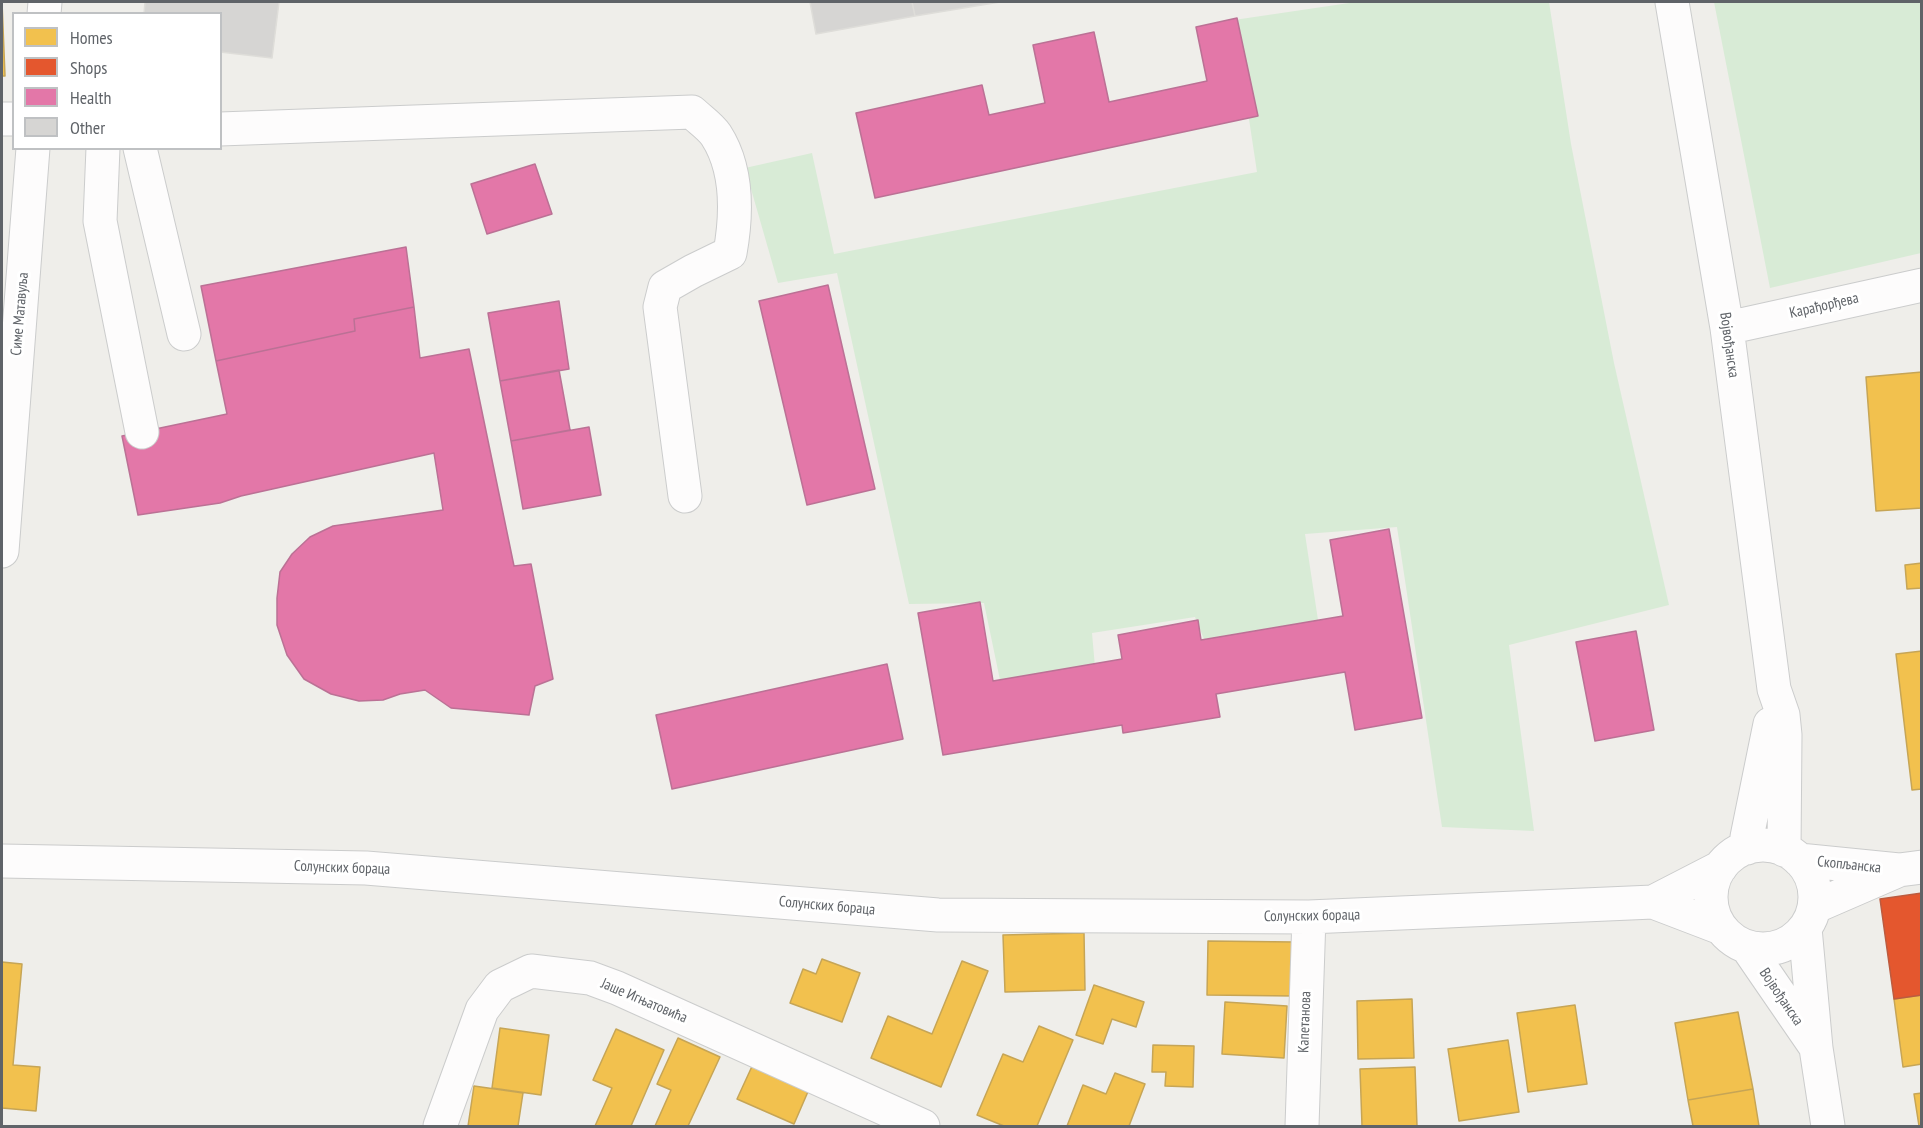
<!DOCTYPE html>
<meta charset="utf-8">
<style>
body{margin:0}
#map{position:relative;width:1923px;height:1128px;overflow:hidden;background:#efeeea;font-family:"PT Sans Narrow",sans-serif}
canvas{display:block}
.frame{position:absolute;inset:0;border:3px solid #5f6368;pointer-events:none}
.legend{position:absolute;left:12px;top:12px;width:210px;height:138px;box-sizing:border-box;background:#fff;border:2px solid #bfc1c3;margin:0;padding:8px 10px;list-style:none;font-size:18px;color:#5f6368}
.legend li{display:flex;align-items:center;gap:12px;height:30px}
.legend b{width:30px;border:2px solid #bfc1c3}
</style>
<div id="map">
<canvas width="1923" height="1128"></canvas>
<div class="frame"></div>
<ul class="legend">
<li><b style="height:16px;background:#f2c14e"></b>Homes</li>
<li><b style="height:16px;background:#e4572e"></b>Shops</li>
<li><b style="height:16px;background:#e377a8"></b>Health</li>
<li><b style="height:16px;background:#d6d5d3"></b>Other</li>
</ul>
</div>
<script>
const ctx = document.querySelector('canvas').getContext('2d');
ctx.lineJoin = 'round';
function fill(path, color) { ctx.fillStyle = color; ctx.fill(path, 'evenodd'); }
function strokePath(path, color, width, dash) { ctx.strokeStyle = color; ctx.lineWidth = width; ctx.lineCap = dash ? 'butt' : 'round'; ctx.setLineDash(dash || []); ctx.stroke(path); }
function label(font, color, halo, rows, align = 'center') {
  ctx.font = font + ' "PT Sans Narrow",sans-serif'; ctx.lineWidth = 6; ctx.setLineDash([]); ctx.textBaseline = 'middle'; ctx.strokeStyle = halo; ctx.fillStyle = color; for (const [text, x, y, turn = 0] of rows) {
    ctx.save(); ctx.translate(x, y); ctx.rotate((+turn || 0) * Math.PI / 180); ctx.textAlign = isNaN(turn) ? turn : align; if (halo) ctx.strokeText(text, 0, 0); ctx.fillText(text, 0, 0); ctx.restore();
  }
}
fill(new Path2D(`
 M 1356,2 L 1549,2 L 1571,144 L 1614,363 L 1669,605 L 1509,645 L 1534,831 L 1442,827 L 1397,527 L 1305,534 L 1318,620 L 1204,639 L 1195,617 L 1092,633 L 1095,667 L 1000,680 L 984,603 L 909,604 L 837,273 L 778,283 L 745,168 L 812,153 L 834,254 L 1257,172 L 1234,20 Z
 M 1714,2 L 1921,2 L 1921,253 L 1770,288 Z`), '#d8ebd6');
const homes = new Path2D(`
 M 2,2 L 5,76 L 2,76 Z
 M 1922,372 L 1922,508 L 1876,511 L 1866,377 Z
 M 1922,563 L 1922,588 L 1907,589 L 1905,565 Z
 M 1922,651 L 1922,789 L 1912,790 L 1896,654 Z
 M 1084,933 L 1085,990 L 1005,992 L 1003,935 Z
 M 1208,941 L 1294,942 L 1294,996 L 1207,995 Z
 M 822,959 L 860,973 L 842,1022 L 790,1003 L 803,969 L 816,974 Z
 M 962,961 L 988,971 L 941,1087 L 871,1058 L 888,1016 L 932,1034 Z
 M 2,962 L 22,964 L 13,1065 L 40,1067 L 36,1111 L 2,1108 Z
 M 1094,985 L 1144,1002 L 1136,1027 L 1112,1019 L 1103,1044 L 1076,1035 Z
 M 1922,995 L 1922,1064 L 1903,1067 L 1894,999 Z
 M 1412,999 L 1414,1058 L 1358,1059 L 1357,1001 Z
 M 1225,1002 L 1287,1006 L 1284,1058 L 1222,1054 Z
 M 1575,1005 L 1587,1084 L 1528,1092 L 1517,1013 Z
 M 1738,1012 L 1753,1089 L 1688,1100 L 1675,1023 Z
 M 1039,1026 L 1073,1040 L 1037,1126 L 1004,1126 L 977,1115 L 1003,1054 L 1023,1062 Z
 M 500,1028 L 549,1035 L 541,1095 L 492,1088 Z
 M 616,1029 L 664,1050 L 631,1126 L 595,1126 L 612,1088 L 593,1080 Z
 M 678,1038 L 720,1057 L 688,1126 L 655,1126 L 671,1090 L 657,1084 Z
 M 1508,1040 L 1519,1112 L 1459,1121 L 1448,1049 Z
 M 1153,1045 L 1194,1046 L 1193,1087 L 1165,1086 L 1166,1072 L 1152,1072 Z
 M 754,1062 L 810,1087 L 794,1124 L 737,1099 Z
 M 1415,1067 L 1417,1126 L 1362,1126 L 1360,1069 Z
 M 1115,1073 L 1145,1084 L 1129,1126 L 1067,1126 L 1083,1085 L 1106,1094 Z
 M 474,1086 L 523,1093 L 518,1126 L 468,1126 Z
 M 1753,1089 L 1759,1126 L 1693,1126 L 1688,1100 Z
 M 1922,1093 L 1922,1126 L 1919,1126 L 1914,1094 Z`);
fill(homes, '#f2c14e');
strokePath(homes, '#c6a556', 1.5);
const shops = new Path2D(`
 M 1922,893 L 1922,995 L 1894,999 L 1880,899 Z`);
fill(shops, '#e4572e');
strokePath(shops, '#bc5b3f', 1.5);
const health = new Path2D(`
 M 1237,18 L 1258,116 L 875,198 L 856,113 L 982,85 L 989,115 L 1045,103 L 1033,45 L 1094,32 L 1109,102 L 1207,81 L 1196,27 Z
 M 535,164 L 552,214 L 487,234 L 471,184 Z
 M 406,247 L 414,307 L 354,319 L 355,331 L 216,361 L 201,286 Z
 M 828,285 L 875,489 L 807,505 L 759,301 Z
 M 559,301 L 569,369 L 500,381 L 488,313 Z
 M 414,307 L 420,358 L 469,349 L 514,566 L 531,564 L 553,679 L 535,686 L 529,715 L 451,708 L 425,690 L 400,694 L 383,700 L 359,701 L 331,694 L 304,679 L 287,655 L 277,625 L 277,598 L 280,572 L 292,554 L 310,537 L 333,526 L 443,510 L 434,453 L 241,496 L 220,503 L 138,515 L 122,436 L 227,414 L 216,361 L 355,331 L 354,319 Z
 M 559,370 L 570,430 L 511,441 L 500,381 Z
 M 589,427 L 601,495 L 523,509 L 511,441 Z
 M 1389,529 L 1422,718 L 1355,730 L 1345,672 L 1216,694 L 1220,717 L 1123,733 L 1122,725 L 943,755 L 918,613 L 980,602 L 993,681 L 1122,659 L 1118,635 L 1198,620 L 1201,640 L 1343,616 L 1330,540 Z
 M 1636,631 L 1654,730 L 1595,741 L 1576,642 Z
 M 887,664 L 903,739 L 672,789 L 656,715 Z`);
fill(health, '#e377a8');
strokePath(health, '#bb7195', 1.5);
const building = new Path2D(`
 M 145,2 L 279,2 L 272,58 L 220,52 L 220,14 L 144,14 Z
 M 810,2 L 912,2 L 915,16 L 816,34 Z
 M 912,2 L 1000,2 L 915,16 Z`);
fill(building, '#d6d5d3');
strokePath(building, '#deddd9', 1.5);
const minor = new Path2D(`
 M 1672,2 L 1727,328 L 1774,689 L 1783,715 L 1785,735 L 1784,850
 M 44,14 L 45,2
 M 2,119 L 14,119
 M 220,129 L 692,112 C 699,119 710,126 716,135 C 738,169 737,214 730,253 L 693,271 L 665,287 L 660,307 L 685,496
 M 103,148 L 100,221 L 142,432
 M 140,148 L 184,334
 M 1727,328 L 1922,285
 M 2,551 L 33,148
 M1711 897a52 52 0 1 1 104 0a52 52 0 1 1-104 0Z
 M 1747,848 L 1747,837 L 1770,724
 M 1799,860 L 1899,870 L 1922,867
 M 2,861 L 366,868 L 938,915 L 1309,917 L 1653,902 L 1721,928
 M 1653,902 L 1721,867
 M 1814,907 L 1897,871
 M 1805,928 L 1816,1048 L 1828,1126
 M 1747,947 L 1815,1046
 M 440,1126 L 482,1010 L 500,986 L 531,971 L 590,978 L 617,988 L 923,1126
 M 1302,1126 L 1309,917`);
strokePath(minor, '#cbcccc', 35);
strokePath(minor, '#fdfcfc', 33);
label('15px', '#5f6368', '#fff', [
 ["Карађорђева",1824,306,-13],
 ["Симе Матавуља",20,314,-85],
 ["Војвођанска",1729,345,82],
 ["Скопљанска",1849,865,6],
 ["Солунских бораца",342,868,2],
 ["Солунских бораца",827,906,5],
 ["Солунских бораца",1312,916,-1],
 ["Војвођанска",1781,997,56],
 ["Јаше Игњатовића",644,1001,23],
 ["Капетанова",1305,1022,-88]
]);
</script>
